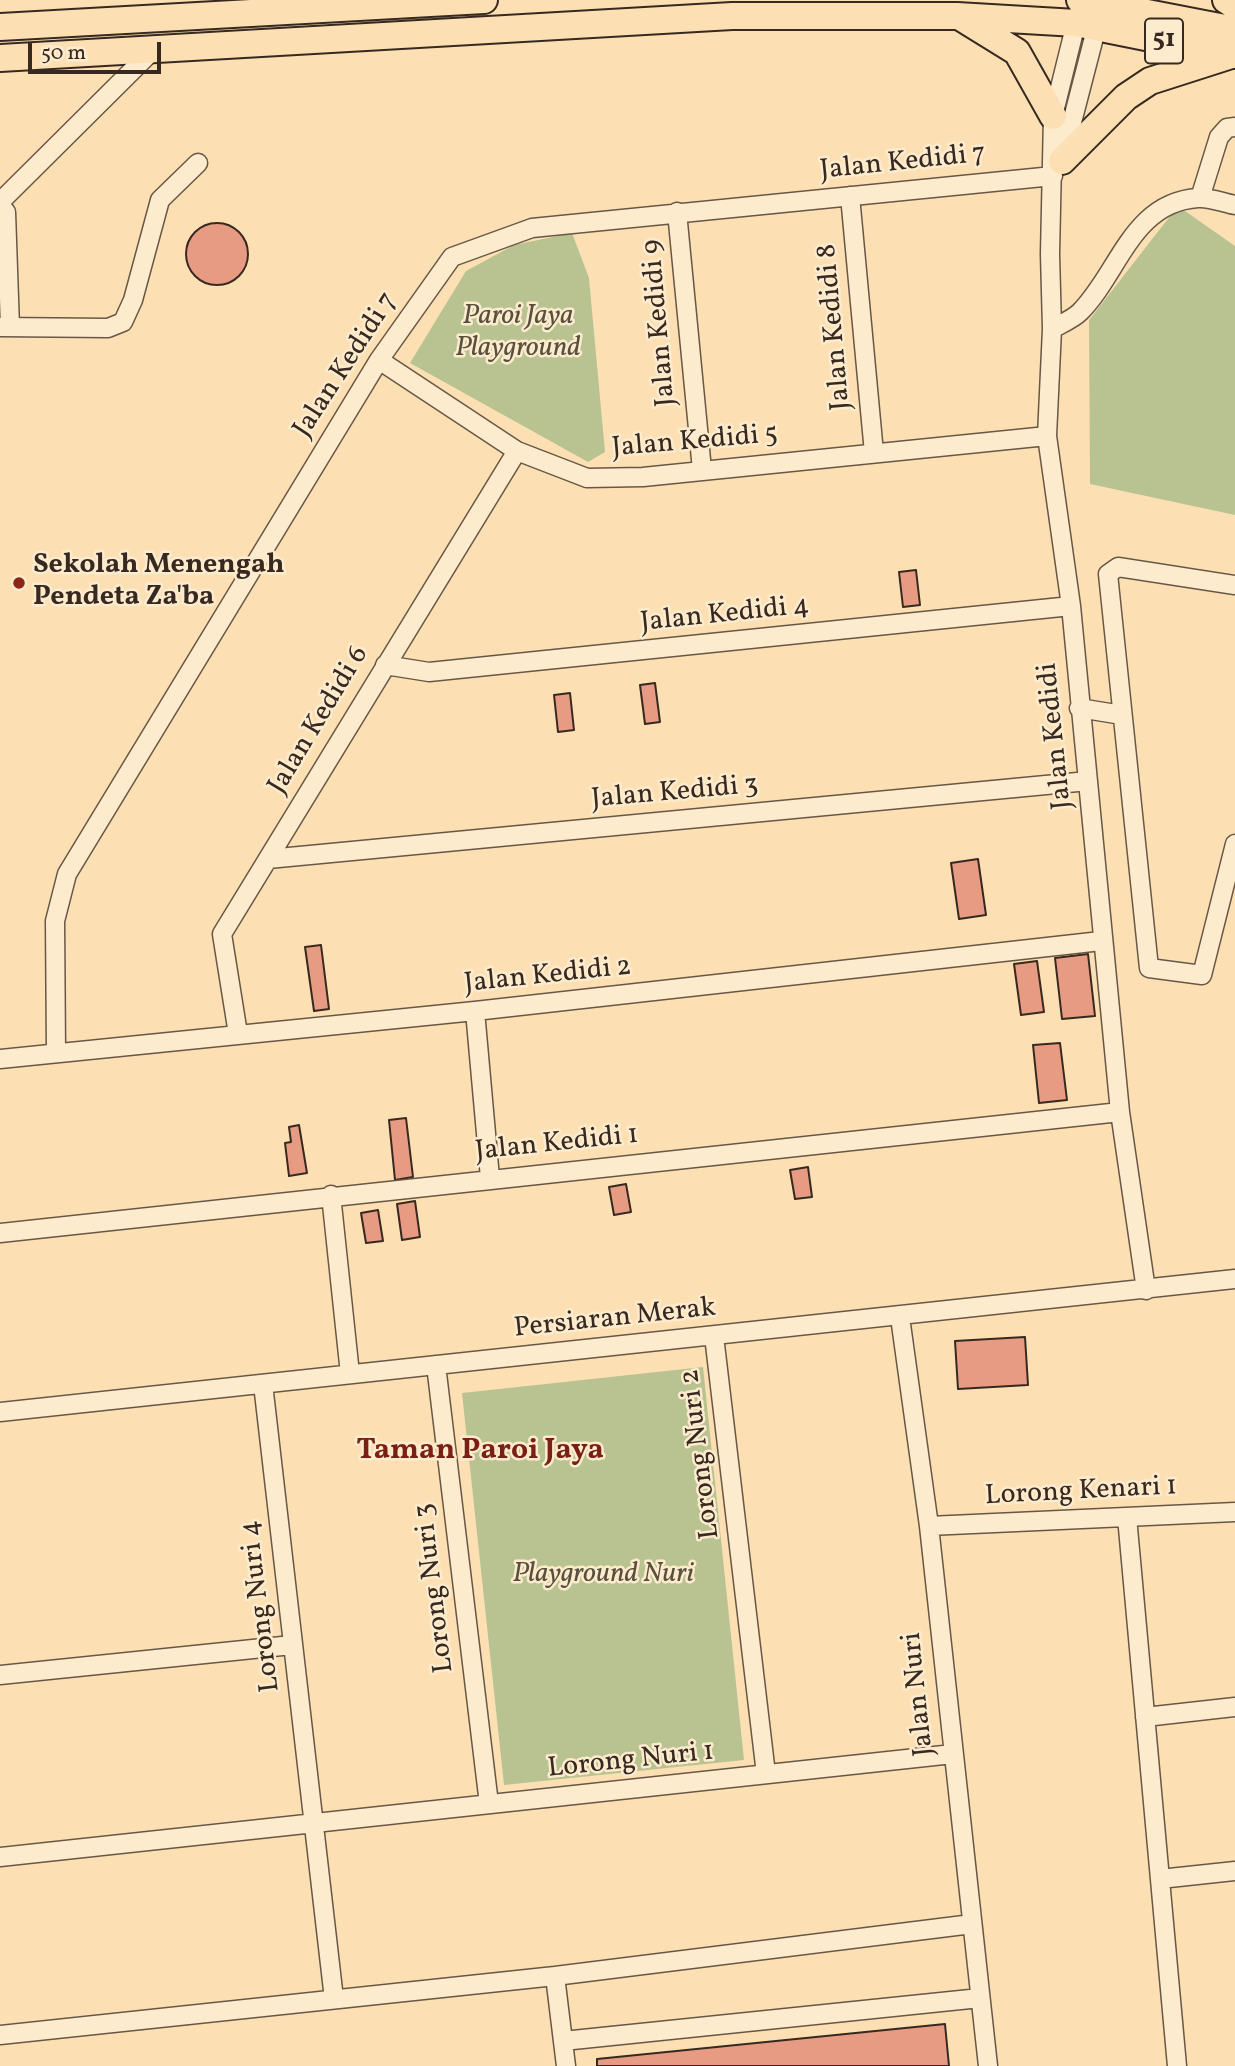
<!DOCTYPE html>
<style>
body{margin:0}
#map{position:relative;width:1235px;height:2066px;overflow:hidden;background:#fce0b4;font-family:Vollkorn,serif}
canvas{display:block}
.scale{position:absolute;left:28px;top:42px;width:133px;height:32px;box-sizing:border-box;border:4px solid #372920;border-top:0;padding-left:9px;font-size:21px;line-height:24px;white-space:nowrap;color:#372920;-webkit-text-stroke:5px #fdebce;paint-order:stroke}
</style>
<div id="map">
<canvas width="1235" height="2066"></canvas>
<div class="scale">50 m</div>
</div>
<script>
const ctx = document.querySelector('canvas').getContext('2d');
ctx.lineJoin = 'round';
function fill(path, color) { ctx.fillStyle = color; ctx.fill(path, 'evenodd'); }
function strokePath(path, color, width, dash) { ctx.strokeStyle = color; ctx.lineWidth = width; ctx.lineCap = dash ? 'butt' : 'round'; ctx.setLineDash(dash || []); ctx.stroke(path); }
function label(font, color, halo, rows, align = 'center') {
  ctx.font = font + ' Vollkorn,serif'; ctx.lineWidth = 5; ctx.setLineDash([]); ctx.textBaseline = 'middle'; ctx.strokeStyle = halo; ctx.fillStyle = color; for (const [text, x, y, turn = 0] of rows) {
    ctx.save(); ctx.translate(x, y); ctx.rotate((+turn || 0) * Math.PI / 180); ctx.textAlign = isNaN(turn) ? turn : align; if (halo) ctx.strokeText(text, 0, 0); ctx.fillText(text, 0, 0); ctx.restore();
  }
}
fill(new Path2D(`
 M 1178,206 L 1235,246 L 1235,515 L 1090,484 L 1089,320 Z
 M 572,233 L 589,278 L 605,452 L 588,462 L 410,363 L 466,271 L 514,245 Z
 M 703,1367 L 744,1760 L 504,1785 L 462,1393 Z`), '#b9c391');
const building = new Path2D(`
 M186 254a31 31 0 1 1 62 0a31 31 0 1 1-62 0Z
 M 916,570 L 920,605 L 903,607 L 899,572 Z
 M 655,683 L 660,722 L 645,724 L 640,685 Z
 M 570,693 L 574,730 L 558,732 L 554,695 Z
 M 978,859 L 986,915 L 959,919 L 951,863 Z
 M 321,945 L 329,1009 L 314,1011 L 305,947 Z
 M 1088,954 L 1095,1016 L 1062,1019 L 1055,958 Z
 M 1037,961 L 1044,1012 L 1021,1015 L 1014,964 Z
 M 1060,1043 L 1067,1100 L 1039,1103 L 1033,1045 Z
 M 406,1118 L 413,1177 L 395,1180 L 389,1120 Z
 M 299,1125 L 307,1173 L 289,1176 L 285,1143 L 291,1142 L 289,1127 Z
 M 808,1167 L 812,1197 L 795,1199 L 790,1170 Z
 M 626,1184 L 631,1212 L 614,1215 L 609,1187 Z
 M 415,1201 L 420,1237 L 402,1240 L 397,1204 Z
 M 378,1210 L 383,1241 L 366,1243 L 361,1213 Z
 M 1025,1337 L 1028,1385 L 958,1389 L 955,1341 Z
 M 945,2024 L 949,2066 L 597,2066 L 597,2059 Z`);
fill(building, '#e79b83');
strokePath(building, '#372920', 2);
const minor = new Path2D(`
 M 1078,15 L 1053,116 L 1050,254 L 1052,329 L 1047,436 L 1071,606 L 1120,1112 L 1146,1290
 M 1063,157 L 1099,18
 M 850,196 L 874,453
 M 1200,198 L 1219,137 L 1227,128 L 1235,127
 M 0,202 L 154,49
 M 0,205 L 6,212 L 10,327
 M 677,212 L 702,470
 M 0,327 L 108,328 L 123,322 L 133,300 L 160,200 L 198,163
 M 1052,329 C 1061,324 1073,319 1080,312 C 1119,273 1132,202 1198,198 C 1210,197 1224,203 1235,205
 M 379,360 L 517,451 L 587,478 L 643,477 L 1047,436
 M 1235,585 L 1118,567 L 1108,574 L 1149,968 L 1202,975 L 1235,844
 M 385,665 L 429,672 L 1071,606
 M 1079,708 L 1122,715
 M 268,859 L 1088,781
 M 475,1011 L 490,1178
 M 238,1034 L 222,934 L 517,451
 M 56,1052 L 55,921 L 67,874 L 379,360 L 452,257 L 532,228 L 1053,176
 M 0,1059 L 475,1011 L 1101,941
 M 331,1195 L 350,1374
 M 0,1233 L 1120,1112
 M 900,1317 L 929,1526 L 988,2066
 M 714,1336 L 766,1774
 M 436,1365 L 489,1804
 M 263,1384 L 334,1999
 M 0,1412 L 1235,1279
 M 1127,1517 L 1177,2066
 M 929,1526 L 1235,1512
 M 0,1675 L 292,1645
 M 1145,1717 L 1235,1707
 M 0,1857 L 953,1754
 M 1160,1879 L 1235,1871
 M 555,1976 L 566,2066
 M 0,2035 L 555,1976 L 972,1924
 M 563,2041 L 980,1998`);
const highway = new Path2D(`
 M 1080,0 L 1235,30
 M 1226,0 L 1235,6
 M 962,18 L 1017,52 L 1053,116
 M 0,27 L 484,0
 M 0,58 L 732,16 L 957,16 L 1076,23 L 1235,55
 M 1062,161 L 1126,97 L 1150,81 L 1228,56`);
strokePath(minor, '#685745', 21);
strokePath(highway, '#372920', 30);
strokePath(minor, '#fdebce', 18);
strokePath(highway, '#fce0b4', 26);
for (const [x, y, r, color] of [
 [19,583,7,"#8f2418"]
]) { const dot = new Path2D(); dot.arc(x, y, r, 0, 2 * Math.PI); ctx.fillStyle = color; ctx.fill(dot); strokePath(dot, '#fdebce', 2.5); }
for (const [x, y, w] of [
 [1164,41,38]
]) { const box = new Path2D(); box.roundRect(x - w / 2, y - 22.5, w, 45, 5); ctx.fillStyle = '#fdebce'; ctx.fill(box); strokePath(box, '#372920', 2); }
label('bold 26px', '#372920', null, [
 ["51",1164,41]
]);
label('28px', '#372920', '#fdebce', [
 ["Jalan Kedidi 7",903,164,-6],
 ["Jalan Kedidi 9",661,323,-95],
 ["Jalan Kedidi 8",836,327,-95],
 ["Jalan Kedidi 7",347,366,-57],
 ["Jalan Kedidi 5",695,443,-5],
 ["Jalan Kedidi 4",725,616,-6],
 ["Jalan Kedidi 6",320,721,-59],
 ["Jalan Kedidi",1057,736,-96],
 ["Jalan Kedidi 3",675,794,-5],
 ["Jalan Kedidi 2",548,977,-6],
 ["Jalan Kedidi 1",557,1145,-6],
 ["Persiaran Merak",615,1320,-6],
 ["Lorong Nuri 2",702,1454,-97],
 ["Lorong Kenari 1",1081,1493,-3],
 ["Lorong Nuri 3",436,1588,-97],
 ["Lorong Nuri 4",262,1606,-97],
 ["Jalan Nuri",920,1694,-96],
 ["Lorong Nuri 1",631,1762,-6]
]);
label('italic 28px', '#58503c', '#fdebce', [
 ["Paroi Jaya",518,318],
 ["Playground",518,350],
 ["Playground Nuri",603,1576]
]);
label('bold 28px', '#372920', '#fdebce', [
 ["Sekolah Menengah",33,567],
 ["Pendeta Za'ba",33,599]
], 'left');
label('bold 30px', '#7a1f14', '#fdebce', [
 ["Taman Paroi Jaya",480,1452]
]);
</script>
